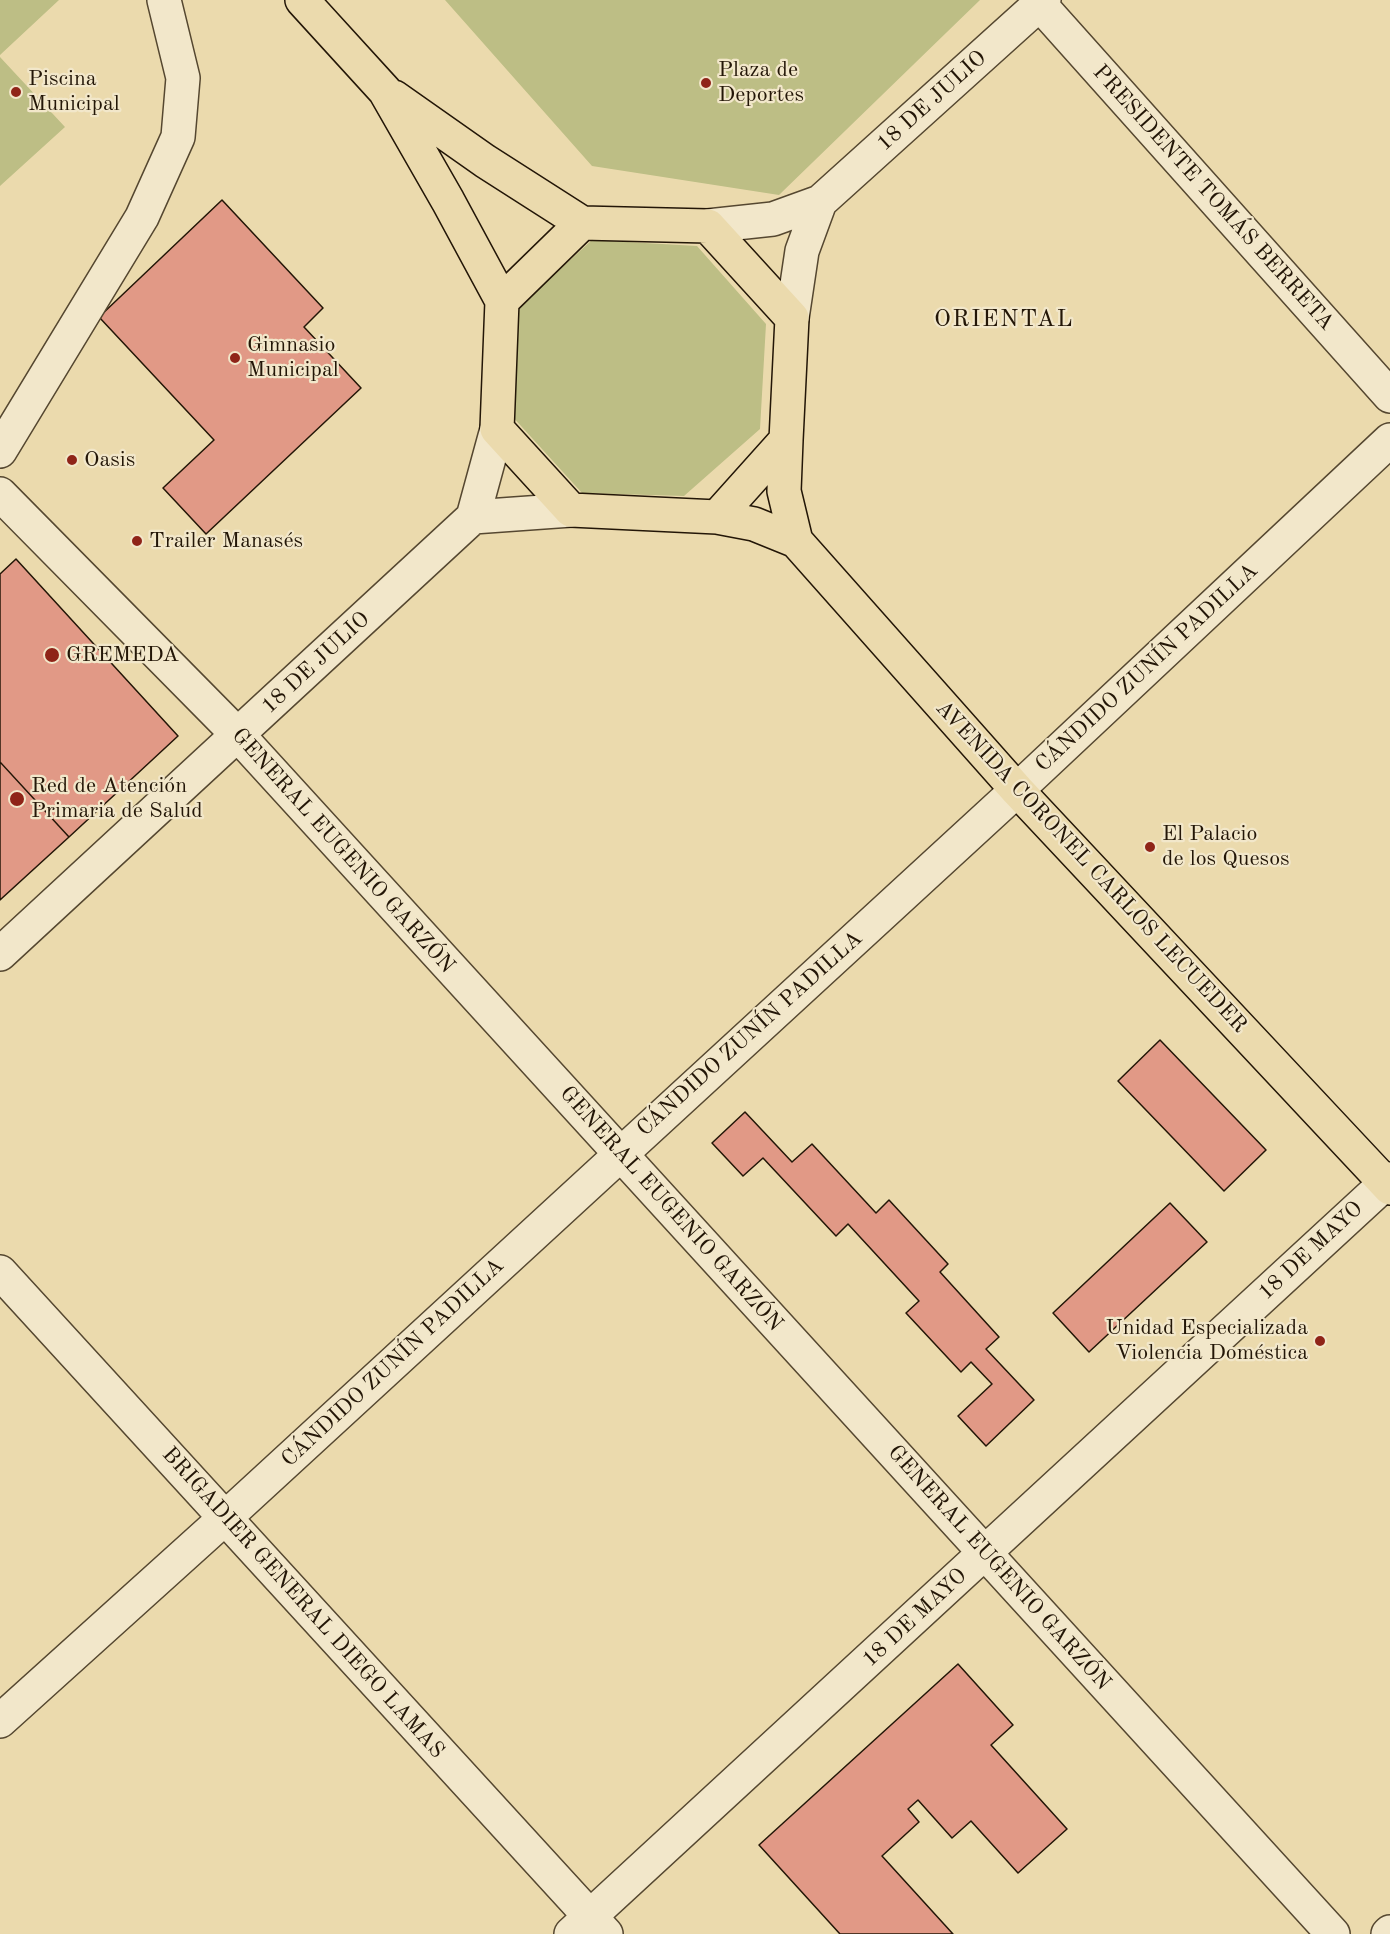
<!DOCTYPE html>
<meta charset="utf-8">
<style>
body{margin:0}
canvas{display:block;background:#ebdaad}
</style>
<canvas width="1390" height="1934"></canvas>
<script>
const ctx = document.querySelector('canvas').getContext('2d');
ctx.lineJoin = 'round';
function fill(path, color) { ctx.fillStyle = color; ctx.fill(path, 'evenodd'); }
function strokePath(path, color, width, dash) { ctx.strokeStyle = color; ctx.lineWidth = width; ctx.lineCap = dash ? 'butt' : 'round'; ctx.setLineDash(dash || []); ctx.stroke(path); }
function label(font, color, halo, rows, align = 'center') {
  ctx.font = font + ' "Old Standard TT",serif'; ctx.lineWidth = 4.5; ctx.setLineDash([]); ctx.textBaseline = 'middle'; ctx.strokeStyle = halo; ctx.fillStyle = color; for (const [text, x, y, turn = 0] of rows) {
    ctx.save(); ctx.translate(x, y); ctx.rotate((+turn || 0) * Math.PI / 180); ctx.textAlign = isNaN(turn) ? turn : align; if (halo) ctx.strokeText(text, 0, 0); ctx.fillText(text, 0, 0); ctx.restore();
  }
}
fill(new Path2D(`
 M 0,0 L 59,0 L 0,55 Z
 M 445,0 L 980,0 L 779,195 L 592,166 Z
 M 0,57 L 65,127 L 0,186 Z
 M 592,240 L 697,246 L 766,324 L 760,429 L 684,496 L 582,493 L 511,415 L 515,310 Z`), '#bdbe85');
const building = new Path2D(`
 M 222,200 L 323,308 L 304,327 L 361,388 L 206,534 L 163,488 L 214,440 L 99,317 Z
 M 16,559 L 178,736 L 69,837 L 0,762 L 0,574 Z
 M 0,762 L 69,837 L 0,900 Z
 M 1160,1040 L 1266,1150 L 1224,1191 L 1118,1081 Z
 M 745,1112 L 792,1162 L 812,1144 L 876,1213 L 889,1200 L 948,1264 L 940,1272 L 999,1337 L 986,1349 L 1034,1400 L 986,1446 L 958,1416 L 992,1384 L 971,1362 L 961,1372 L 906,1313 L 919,1301 L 848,1224 L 836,1236 L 763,1158 L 743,1176 L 712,1143 Z
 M 1170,1203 L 1207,1242 L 1089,1352 L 1053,1313 Z
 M 958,1664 L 1013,1725 L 991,1745 L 1067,1829 L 1018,1873 L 971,1821 L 952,1838 L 918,1800 L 908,1809 L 919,1822 L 882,1856 L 953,1934 L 840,1934 L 759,1845 Z`);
fill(building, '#e19986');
strokePath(building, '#231607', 1.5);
const minor = new Path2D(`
 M 1036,0 L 1390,396
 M 708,226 L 773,219 L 820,202 L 1044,0
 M 792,318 L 802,251 L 820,202
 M 0,451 L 142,217 L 178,137 L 183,78 L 164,0
 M 0,494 L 238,735 L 1333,1934
 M 473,517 L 571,510
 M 0,954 L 473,517 L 497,429
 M 0,1272 L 606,1934
 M 0,1721 L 225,1518 L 1017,790 L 1390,440
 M 571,1934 L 1390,1179
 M 1388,1934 L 1390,1932`);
const primary = new Path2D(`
 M 302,0 L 385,91 L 448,201 L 502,301
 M 394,97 L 485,161 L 582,223
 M 786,440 L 784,491 L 796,541
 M 717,517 L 786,440 L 792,318 L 708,226 L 582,223 L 502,301 L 497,429 L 571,510 L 717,517 L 754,524 L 796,541 L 1017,790 L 1390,1188`);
strokePath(minor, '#554730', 36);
strokePath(primary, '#231607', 36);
strokePath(minor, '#f2e7ca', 33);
strokePath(primary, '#ebdaad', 33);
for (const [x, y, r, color] of [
 [706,83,6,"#8f2418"],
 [16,92,6,"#8f2418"],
 [235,358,6,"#8f2418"],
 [72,460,6,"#8f2418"],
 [137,541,6,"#8f2418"],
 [52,655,8,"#8f2418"],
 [17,799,8,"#8f2418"],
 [1150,847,6,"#8f2418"],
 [1320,1341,6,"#8f2418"]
]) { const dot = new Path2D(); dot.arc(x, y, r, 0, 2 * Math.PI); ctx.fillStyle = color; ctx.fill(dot); strokePath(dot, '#f2e7ca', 2); }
label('22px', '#231607', '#f2e7ca', [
 ["Plaza de",718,70],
 ["Deportes",718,95],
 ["Piscina",28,79],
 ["Municipal",28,104],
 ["Gimnasio",247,345],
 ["Municipal",247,370],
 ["Oasis",84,460],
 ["Trailer Manasés",149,541],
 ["GREMEDA",66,655],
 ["Red de Atención",31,786],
 ["Primaria de Salud",31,811],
 ["El Palacio",1162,834],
 ["de los Quesos",1162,859],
 ["Unidad Especializada",1308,1328,"right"],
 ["Violencia Doméstica",1308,1353,"right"]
], 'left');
label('22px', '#231607', '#f2e7ca', [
 ["18 DE JULIO",932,101,-42],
 ["PRESIDENTE TOMÁS BERRETA",1213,198,48],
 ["18 DE JULIO",316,663,-43],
 ["CÁNDIDO ZUNÍN PADILLA",1147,668,-43],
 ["GENERAL EUGENIO GARZÓN",343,851,48],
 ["AVENIDA CORONEL CARLOS LECUEDER",1091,867,47],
 ["CÁNDIDO ZUNÍN PADILLA",750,1034,-42],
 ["GENERAL EUGENIO GARZÓN",671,1209,48],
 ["18 DE MAYO",1311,1251,-43],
 ["CÁNDIDO ZUNÍN PADILLA",393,1363,-43],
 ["GENERAL EUGENIO GARZÓN",999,1568,48],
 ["BRIGADIER GENERAL DIEGO LAMAS",303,1603,48],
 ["18 DE MAYO",915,1618,-43]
]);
ctx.letterSpacing = '1.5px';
label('24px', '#231607', '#f2e7ca', [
 ["ORIENTAL",1004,320]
]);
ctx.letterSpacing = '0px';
</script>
